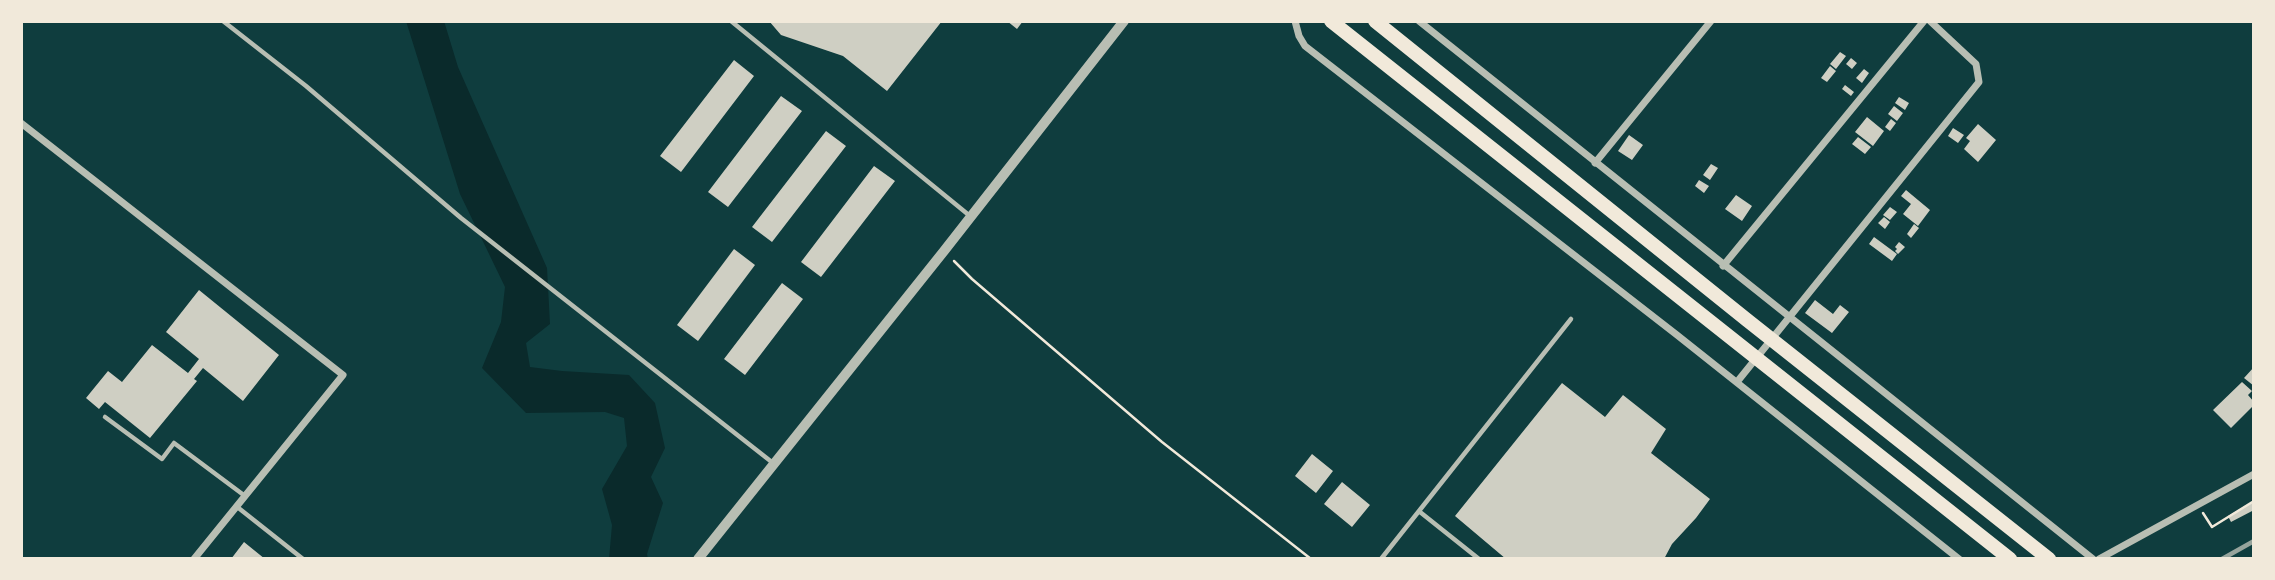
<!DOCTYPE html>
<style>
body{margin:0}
#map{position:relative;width:2275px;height:580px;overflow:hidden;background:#0f3d3e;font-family:Jost,sans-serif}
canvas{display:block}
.frame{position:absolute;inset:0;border:23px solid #f1e9da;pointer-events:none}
</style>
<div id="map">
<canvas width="2275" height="580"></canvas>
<div class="frame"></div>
</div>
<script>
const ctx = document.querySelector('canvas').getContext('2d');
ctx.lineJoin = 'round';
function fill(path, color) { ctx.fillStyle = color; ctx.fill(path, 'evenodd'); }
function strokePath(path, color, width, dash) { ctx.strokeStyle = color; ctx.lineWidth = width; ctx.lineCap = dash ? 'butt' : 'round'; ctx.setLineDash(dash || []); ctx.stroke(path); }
fill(new Path2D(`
 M 406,21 L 444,21 L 458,67 L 547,268 L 550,324 L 526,343 L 530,367 L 562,371 L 629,375 L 655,403 L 665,448 L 651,477 L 663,503 L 647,554 L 648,559 L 609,559 L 612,525 L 602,489 L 627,446 L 624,418 L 605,412 L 526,413 L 482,368 L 501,322 L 505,287 L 460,194 Z`), '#0a2a2b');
fill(new Path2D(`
 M 769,21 L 942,21 L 887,91 L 843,56 L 781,35 Z
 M 1007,21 L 1023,21 L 1017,29 Z
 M 1840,52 L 1846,56 L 1836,69 L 1830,64 Z
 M 1851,58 L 1857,63 L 1852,69 L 1846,64 Z
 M 734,60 L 754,76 L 681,172 L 660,156 Z
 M 1830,66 L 1836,71 L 1827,82 L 1821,78 Z
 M 1864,69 L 1869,73 L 1862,83 L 1856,78 Z
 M 1845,85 L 1854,92 L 1851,96 L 1842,89 Z
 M 781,96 L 802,111 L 728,207 L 708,192 Z
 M 1899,97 L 1909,103 L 1905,110 L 1895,103 Z
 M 1894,106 L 1903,113 L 1897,121 L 1888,114 Z
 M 1867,117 L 1884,131 L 1873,146 L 1855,132 Z
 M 1891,119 L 1896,123 L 1890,131 L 1885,127 Z
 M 1978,124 L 1996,140 L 1978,162 L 1964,149 L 1970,141 L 1966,138 Z
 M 1953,128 L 1964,135 L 1958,143 L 1948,136 Z
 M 826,131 L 846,146 L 772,242 L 752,227 Z
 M 1629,135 L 1643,145 L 1632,160 L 1618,151 Z
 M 1858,137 L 1871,147 L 1865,154 L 1852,144 Z
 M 1711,164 L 1718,168 L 1710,180 L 1703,175 Z
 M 874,166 L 895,181 L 821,277 L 801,262 Z
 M 1699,180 L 1709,186 L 1704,193 L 1695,186 Z
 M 1906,190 L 1930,210 L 1918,226 L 1903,214 L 1911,204 L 1901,196 Z
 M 1736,195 L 1752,206 L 1742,221 L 1725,209 Z
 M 1890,207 L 1897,212 L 1890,220 L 1883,215 Z
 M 1884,217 L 1890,222 L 1885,229 L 1878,223 Z
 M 1914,224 L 1919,228 L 1911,238 L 1907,234 Z
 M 1874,237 L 1897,254 L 1892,261 L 1869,244 Z
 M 1899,242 L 1905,247 L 1898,254 L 1895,251 L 1897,249 L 1895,247 Z
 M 734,249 L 755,265 L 698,341 L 677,325 Z
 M 782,283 L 803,299 L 745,375 L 724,359 Z
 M 199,290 L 279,355 L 243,401 L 203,368 L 194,379 L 197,381 L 150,438 L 105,402 L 99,409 L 86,398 L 108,371 L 122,382 L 152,345 L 188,373 L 199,359 L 166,332 Z
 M 1815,300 L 1833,314 L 1840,305 L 1849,312 L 1832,333 L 1805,313 Z
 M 2254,367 L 2254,386 L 2244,378 Z
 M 2242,382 L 2252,391 L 2248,395 L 2254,402 L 2254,405 L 2231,428 L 2213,410 Z
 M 1562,383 L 1605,417 L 1623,395 L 1666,429 L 1651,453 L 1710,499 L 1696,518 L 1672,544 L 1664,559 L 1506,559 L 1455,516 Z
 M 1312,454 L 1333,471 L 1316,493 L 1295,476 Z
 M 1342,482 L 1370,505 L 1352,527 L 1324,504 Z
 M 2254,501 L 2254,510 L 2231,522 L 2228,516 Z
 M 244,542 L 265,559 L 231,559 Z`), '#cfcfc3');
strokePath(new Path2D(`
 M 954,261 L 972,279 L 1162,442 L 1311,559
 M 2203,513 L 2212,527 L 2254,501`), '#f1e9da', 2.5);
strokePath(new Path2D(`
 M 223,21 L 306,86 L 461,218 L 773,463
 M 731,21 L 970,216
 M 105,417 L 162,459 L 174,443 L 245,496
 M 236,506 L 303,559
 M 1420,512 L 1479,559
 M 1381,559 L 1571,319`), '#b8beb3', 4.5);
strokePath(new Path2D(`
 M 1295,21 L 1299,36 L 1305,46 L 1677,335 L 1959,559
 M 1419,21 C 1643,201 1869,379 2093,559
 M 21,123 L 343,375 L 194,559
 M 1595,163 L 1711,21
 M 1723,266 L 1924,21
 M 1737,382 L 1979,82 L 1976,64 L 1930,21
 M 2099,559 L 2254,474`), '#b8beb3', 7);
strokePath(new Path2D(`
 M 698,559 L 944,251 L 1124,21`), '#b8beb3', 10);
strokePath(new Path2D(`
 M 1331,21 L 2010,559
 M 1375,21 L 1747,320 L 2049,559`), '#f1e9da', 14);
strokePath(new Path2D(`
 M 2222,559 L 2254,541`), '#97a49c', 4.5);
</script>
